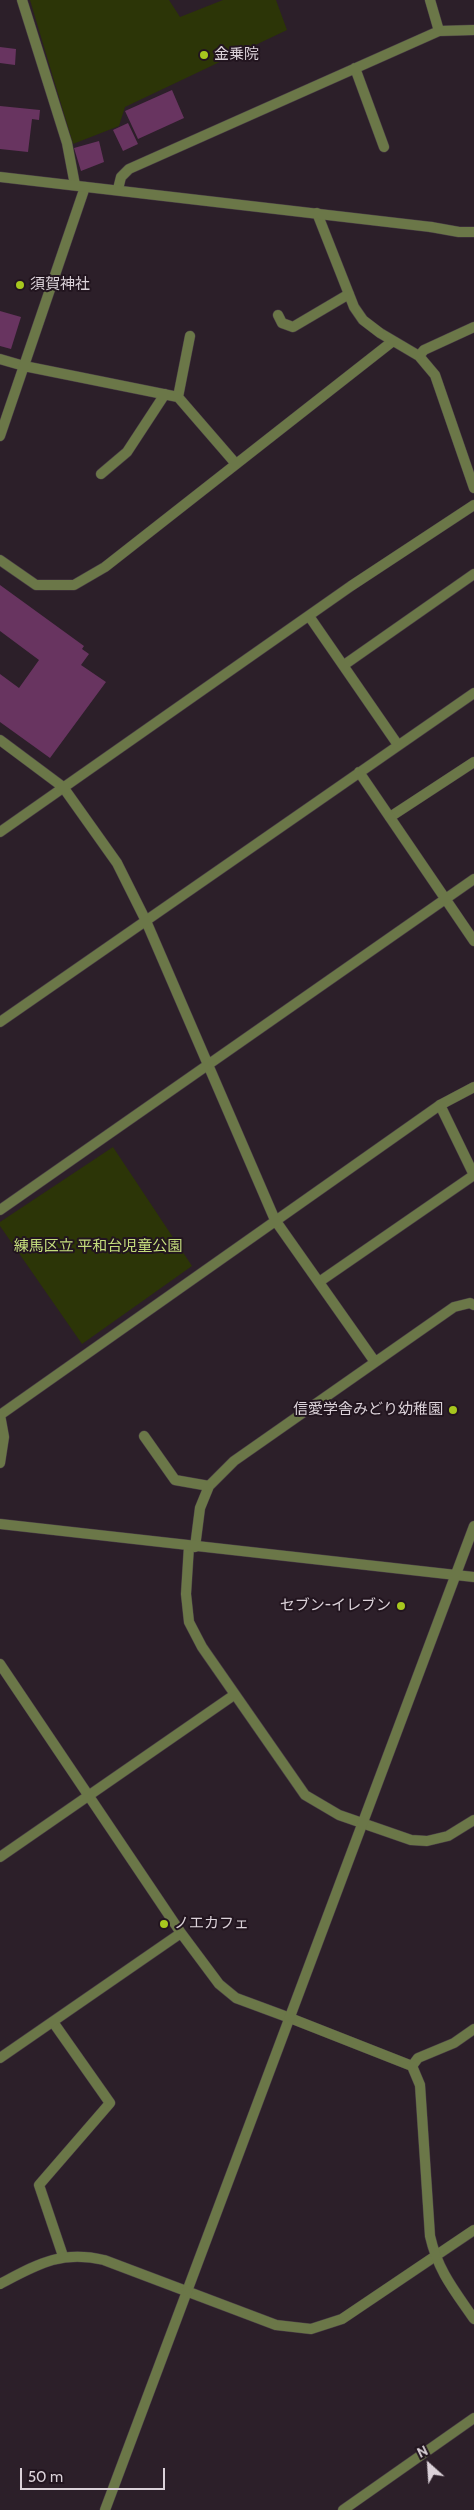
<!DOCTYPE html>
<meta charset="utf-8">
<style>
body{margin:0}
#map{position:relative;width:474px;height:2510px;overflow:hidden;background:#2c1f29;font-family:Cabin,sans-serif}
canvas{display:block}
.north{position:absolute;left:404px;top:2440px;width:50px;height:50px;-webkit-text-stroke:4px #22151f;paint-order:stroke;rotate:334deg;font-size:14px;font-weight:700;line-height:20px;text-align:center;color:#dbd2d9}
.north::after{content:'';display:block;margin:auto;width:18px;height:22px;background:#dbd2d9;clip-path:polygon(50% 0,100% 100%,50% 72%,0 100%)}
.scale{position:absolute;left:20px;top:2468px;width:145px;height:22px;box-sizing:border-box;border:2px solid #dbd2d9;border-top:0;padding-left:6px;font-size:15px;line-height:18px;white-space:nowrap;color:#dbd2d9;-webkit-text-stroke:4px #22151f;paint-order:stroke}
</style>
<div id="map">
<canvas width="474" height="2510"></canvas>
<div class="north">N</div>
<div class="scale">50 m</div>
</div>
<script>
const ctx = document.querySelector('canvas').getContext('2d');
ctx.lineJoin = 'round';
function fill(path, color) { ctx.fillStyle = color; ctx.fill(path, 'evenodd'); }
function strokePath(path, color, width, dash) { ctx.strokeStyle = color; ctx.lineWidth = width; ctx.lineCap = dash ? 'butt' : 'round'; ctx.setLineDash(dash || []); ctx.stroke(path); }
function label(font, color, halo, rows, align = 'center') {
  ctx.font = font + ' Cabin,"Noto Sans JP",sans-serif'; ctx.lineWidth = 4; ctx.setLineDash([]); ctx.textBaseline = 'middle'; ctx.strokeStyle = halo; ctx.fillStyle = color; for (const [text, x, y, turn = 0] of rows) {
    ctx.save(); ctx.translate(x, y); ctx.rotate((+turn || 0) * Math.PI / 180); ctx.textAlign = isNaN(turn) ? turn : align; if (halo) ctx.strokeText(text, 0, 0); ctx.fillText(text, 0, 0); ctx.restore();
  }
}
fill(new Path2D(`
 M 30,0 L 169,0 L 180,17 L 223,0 L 276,0 L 287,30 L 125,107 L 119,126 L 73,144 Z
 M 113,1147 L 192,1266 L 82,1344 L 0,1226 L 0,1222 Z`), '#2c3507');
fill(new Path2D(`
 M 0,47 L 16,49 L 15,65 L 0,63 Z
 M 172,90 L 184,118 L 138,139 L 125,111 Z
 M 0,106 L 40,110 L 39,120 L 32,119 L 28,152 L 0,149 Z
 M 128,123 L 138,144 L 123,151 L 113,130 Z
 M 99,141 L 104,162 L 81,171 L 74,148 Z
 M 0,311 L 21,317 L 11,349 L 0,346 Z
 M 0,585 L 84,646 L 82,649 L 89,654 L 81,665 L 106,682 L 50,758 L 0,722 L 0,674 L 19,688 L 39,660 L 0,631 Z`), '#683460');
const service = new Path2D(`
 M 0,359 L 24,366
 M 390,817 L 474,762
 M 440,1105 L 474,1175
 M 319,1282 L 474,1175
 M 53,2022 L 110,2103 L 39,2185 L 63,2256`);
const minor = new Path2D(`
 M 22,0 L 67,143 L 75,185
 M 430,0 L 439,31
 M 355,68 L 384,147
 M 118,189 L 121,177 L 129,169 L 439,31 L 474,30
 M 317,213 L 354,307 L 363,320 L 380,333 L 419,356 L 435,375 L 474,488
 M 431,227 L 459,232 L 474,232
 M 278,315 L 282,323 L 293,327 L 349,294
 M 419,356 L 424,350 L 474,327
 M 24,366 L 178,397 L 236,464
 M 178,397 L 190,336
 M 0,436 L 85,187
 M 101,474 L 127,452 L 165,394
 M 0,560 L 36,585 L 74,585 L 105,567 L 393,341
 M 309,616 L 398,745
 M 344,665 L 474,574
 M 0,740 L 63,787 L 117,863 L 146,921 L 275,1220 L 375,1362
 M 359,772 L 474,941
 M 0,832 L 351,586 L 474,505
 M 0,1022 L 474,693
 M 0,1210 L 474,879
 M 0,1415 L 440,1105 L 474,1087
 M 0,1415 L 4,1437 L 0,1463
 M 144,1436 L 175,1480 L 209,1486
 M 189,1546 L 186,1594 L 189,1622 L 202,1647 L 305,1795 L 339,1815 L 411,1840 L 427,1841 L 448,1836 L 474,1820
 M 195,1547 L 200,1508 L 209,1486 L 234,1461 L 454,1307 L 470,1303 L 474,1305
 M 0,1664 L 181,1933 L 219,1984 L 236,1998 L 290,2018
 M 0,1857 L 234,1695
 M 0,2058 L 181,1933
 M 412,2066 L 418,2058 L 454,2043 L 474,2029
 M 0,2284 C 38,2264 61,2250 104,2260 L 276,2325 L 311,2329 L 342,2319 L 474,2230
 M 343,2510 L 474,2418`);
const tertiary = new Path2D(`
 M 0,177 L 431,227
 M 0,1524 L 474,1577
 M 290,2018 L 412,2066 L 420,2085 L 430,2236 C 438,2271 454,2290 474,2319
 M 105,2510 L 474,1526`);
strokePath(service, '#483c45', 11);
strokePath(minor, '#483c45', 11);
strokePath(tertiary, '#483c45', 11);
strokePath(service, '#6b7748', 10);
strokePath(minor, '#6b7748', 10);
strokePath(tertiary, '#6b7748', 10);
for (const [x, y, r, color] of [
 [204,55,5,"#a7c71e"],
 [20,285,5,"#a7c71e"],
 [453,1410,5,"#a7c71e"],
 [401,1606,5,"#a7c71e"],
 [164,1924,5,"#a7c71e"]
]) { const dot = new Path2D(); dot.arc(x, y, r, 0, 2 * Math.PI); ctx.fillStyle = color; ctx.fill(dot); strokePath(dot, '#22151f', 2); }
label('15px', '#dbd2d9', '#22151f', [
 ["金乗院",214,55],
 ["須賀神社",30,285],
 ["信愛学舎みどり幼稚園",443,1410,"right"],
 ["セブン-イレブン",391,1606,"right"],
 ["ノエカフェ",174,1924]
], 'left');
label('15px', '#c4dd7c', '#22151f', [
 ["練馬区立 平和台児童公園",98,1247]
]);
</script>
